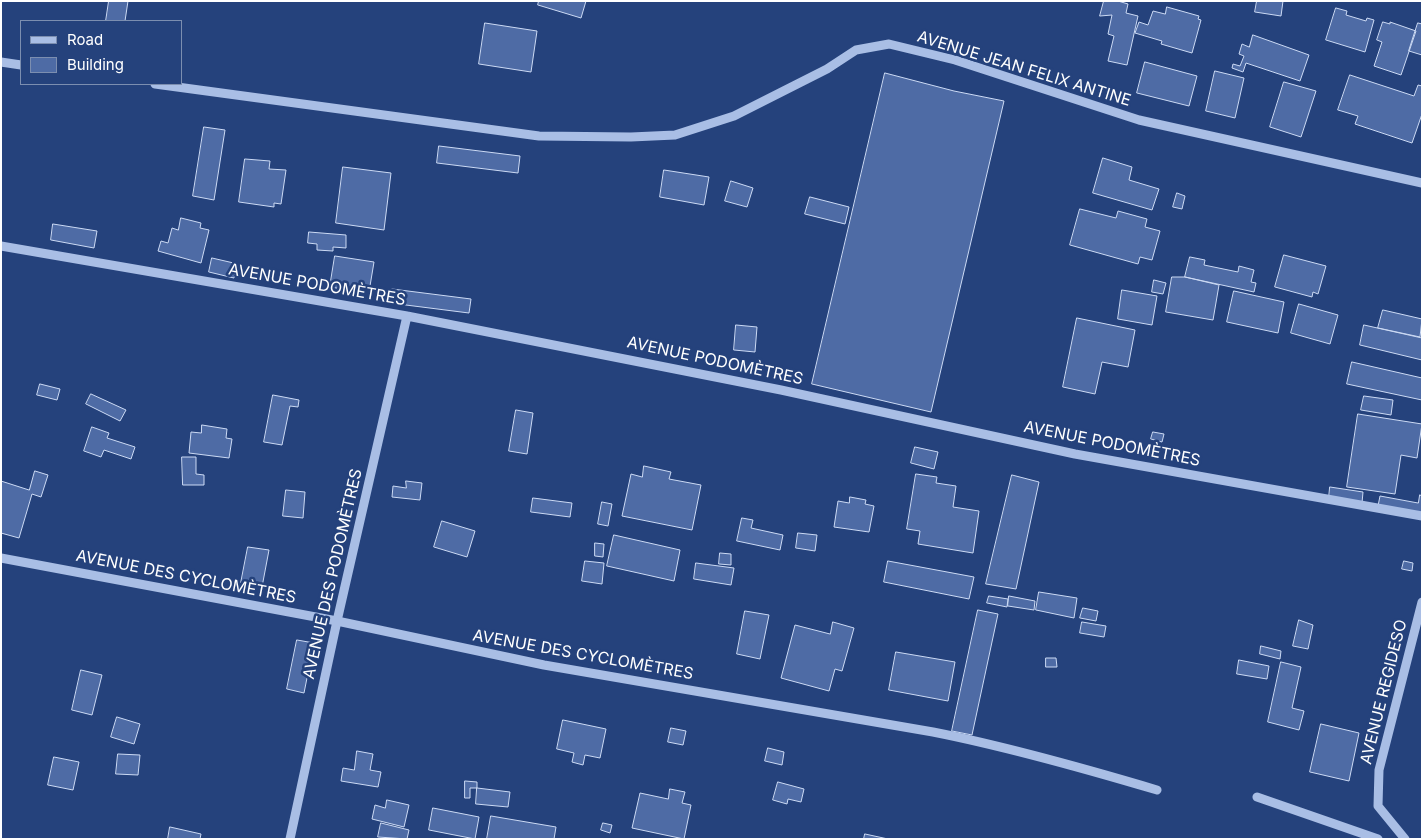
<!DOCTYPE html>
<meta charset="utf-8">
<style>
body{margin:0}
#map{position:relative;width:1423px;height:840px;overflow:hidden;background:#25427c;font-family:Inter,sans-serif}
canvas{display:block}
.frame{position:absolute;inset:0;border:2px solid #fff;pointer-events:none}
.legend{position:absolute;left:20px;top:20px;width:162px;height:65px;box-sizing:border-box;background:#25427c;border:1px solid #7c8eb0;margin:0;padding:6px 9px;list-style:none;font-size:15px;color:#fff}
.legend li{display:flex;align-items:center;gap:10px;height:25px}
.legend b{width:25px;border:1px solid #7c8eb0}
</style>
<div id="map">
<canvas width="1423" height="840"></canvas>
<div class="frame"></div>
<ul class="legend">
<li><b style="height:6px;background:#a9bee5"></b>Road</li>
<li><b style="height:14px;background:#4e6ba5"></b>Building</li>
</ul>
</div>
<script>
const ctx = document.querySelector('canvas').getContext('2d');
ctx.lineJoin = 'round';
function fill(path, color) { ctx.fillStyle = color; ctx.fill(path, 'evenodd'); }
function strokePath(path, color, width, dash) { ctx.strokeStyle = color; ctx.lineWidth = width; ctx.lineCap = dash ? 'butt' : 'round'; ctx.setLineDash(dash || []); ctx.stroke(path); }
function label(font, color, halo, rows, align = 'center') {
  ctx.font = font + ' Inter,sans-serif'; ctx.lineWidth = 5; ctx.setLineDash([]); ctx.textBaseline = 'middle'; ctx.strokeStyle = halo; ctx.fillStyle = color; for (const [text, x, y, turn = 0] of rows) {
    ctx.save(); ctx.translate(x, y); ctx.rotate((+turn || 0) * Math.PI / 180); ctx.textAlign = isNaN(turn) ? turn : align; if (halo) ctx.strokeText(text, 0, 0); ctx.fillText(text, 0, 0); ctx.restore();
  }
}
const building = new Path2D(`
 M 109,1 L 128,1 L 125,21 L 106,21 Z
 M 539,1 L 586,1 L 581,18 L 538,5 Z
 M 1104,1 L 1118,1 L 1128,4 L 1126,13 L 1138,16 L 1127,65 L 1108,61 L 1114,36 L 1108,34 L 1112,15 L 1100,16 Z
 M 1257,1 L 1283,1 L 1281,16 L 1255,12 Z
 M 1167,7 L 1199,16 L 1198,19 L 1201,20 L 1192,53 L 1161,44 L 1162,41 L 1135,33 L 1139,22 L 1148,25 L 1153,11 L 1165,14 Z
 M 1336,8 L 1347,11 L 1346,15 L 1366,21 L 1367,18 L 1374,20 L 1365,52 L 1326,40 Z
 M 1383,22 L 1390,24 L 1390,22 L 1416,31 L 1401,75 L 1374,66 L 1382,42 L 1377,40 Z
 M 485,23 L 537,31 L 531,72 L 479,64 Z
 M 1418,23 L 1422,24 L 1422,55 L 1409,51 Z
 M 1253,35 L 1309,55 L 1300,81 L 1246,63 L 1243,72 L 1232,68 L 1233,64 L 1240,66 L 1244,56 L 1239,54 L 1242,44 L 1249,47 Z
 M 1145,62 L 1197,76 L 1189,106 L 1137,93 Z
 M 1215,71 L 1244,78 L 1235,118 L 1206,111 Z
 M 885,73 L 954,91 L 1004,101 L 931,412 L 812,384 Z
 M 1350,75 L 1414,96 L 1418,85 L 1422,86 L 1422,114 L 1412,143 L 1355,124 L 1358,116 L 1338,110 Z
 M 1284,82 L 1316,91 L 1301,137 L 1270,127 Z
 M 204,127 L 225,130 L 214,200 L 193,196 Z
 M 439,146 L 520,156 L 518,173 L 437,163 Z
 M 1103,158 L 1132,167 L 1129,180 L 1159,189 L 1152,210 L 1093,193 Z
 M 245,159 L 270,161 L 269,169 L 286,170 L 281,204 L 274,203 L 274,207 L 239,202 Z
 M 343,167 L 391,173 L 384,230 L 336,223 Z
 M 664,170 L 709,177 L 704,205 L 660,197 Z
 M 731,181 L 753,188 L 747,207 L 725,201 Z
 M 1177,193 L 1185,196 L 1182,209 L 1173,207 Z
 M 810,197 L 849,207 L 845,224 L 805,214 Z
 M 1080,209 L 1116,218 L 1118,211 L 1147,219 L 1145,227 L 1160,231 L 1152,260 L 1140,257 L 1138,264 L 1070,245 Z
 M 181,218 L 201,223 L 200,228 L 209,230 L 201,263 L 158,251 L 161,241 L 168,243 L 172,228 L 178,230 Z
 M 53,224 L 97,231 L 94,248 L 51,240 Z
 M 309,232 L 346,235 L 346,248 L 333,247 L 333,251 L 317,250 L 317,244 L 308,243 Z
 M 1284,255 L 1326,266 L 1318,294 L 1313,292 L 1312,297 L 1275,287 Z
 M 335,256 L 374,262 L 370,286 L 362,284 L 361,292 L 330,287 Z
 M 1190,257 L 1205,260 L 1204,265 L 1238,272 L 1239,266 L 1254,270 L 1251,282 L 1256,283 L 1254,292 L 1185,277 Z
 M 212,258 L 238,264 L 234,278 L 209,272 Z
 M 1172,277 L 1185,277 L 1219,285 L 1213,320 L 1166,312 Z
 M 1154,280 L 1166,283 L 1163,294 L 1152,292 Z
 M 392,289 L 471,299 L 469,313 L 390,303 Z
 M 1122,290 L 1157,296 L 1152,325 L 1118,319 Z
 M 1234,291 L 1284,302 L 1278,333 L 1227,322 Z
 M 1299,304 L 1338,315 L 1330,344 L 1291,333 Z
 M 1383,310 L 1422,319 L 1420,337 L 1378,328 Z
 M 1077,318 L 1135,330 L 1128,367 L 1102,362 L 1095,394 L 1063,387 Z
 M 736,325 L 757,327 L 755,352 L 734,350 Z
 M 1364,325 L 1422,338 L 1422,360 L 1360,345 Z
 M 1352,362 L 1422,378 L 1422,400 L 1347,384 Z
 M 40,384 L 60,389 L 57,400 L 37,395 Z
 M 91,394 L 126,410 L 120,421 L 86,404 Z
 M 273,395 L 299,400 L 298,407 L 290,406 L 282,445 L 264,442 Z
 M 1364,396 L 1393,400 L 1391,415 L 1361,410 Z
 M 516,410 L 533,413 L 527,454 L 509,451 Z
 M 1358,414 L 1422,424 L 1417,458 L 1401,455 L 1395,494 L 1347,487 Z
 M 202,425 L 227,429 L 226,438 L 232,439 L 229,458 L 189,453 L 191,432 L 201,433 Z
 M 92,427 L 109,433 L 107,438 L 135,447 L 131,459 L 104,450 L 101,457 L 84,451 Z
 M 1153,432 L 1164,434 L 1162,442 L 1151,439 Z
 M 915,447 L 938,452 L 934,469 L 911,463 Z
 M 182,457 L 196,457 L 196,474 L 204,475 L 204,485 L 183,485 Z
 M 644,466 L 671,472 L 669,479 L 701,485 L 692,530 L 622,516 L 631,474 L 642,477 Z
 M 35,471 L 48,475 L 41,497 L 32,494 L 19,538 L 1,533 L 1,481 L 29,490 Z
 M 916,474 L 937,477 L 936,483 L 956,486 L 953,507 L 979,511 L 973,553 L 918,544 L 920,531 L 907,529 Z
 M 1012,475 L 1039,482 L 1016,589 L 986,584 Z
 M 406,481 L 422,483 L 420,500 L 392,497 L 393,486 L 406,488 Z
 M 1330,487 L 1363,492 L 1362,503 L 1329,498 Z
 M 286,490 L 305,492 L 303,518 L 283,516 Z
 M 1420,495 L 1422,496 L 1422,515 L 1378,506 L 1380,496 L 1418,503 Z
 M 850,497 L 866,500 L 865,504 L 874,506 L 869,532 L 834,527 L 838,501 L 849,503 Z
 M 533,498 L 572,503 L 570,517 L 531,512 Z
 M 602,502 L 612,504 L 608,526 L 598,524 Z
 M 742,518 L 753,520 L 751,528 L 783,535 L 780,550 L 737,541 Z
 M 442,521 L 475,531 L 467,557 L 434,547 Z
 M 798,533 L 817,535 L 815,551 L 796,548 Z
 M 614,535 L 680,550 L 674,581 L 607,566 Z
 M 595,543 L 604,544 L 603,557 L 595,556 Z
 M 248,547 L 269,550 L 262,587 L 241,583 Z
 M 720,553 L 731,554 L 731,565 L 719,564 Z
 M 585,561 L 604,563 L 602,584 L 582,581 Z
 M 888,561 L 974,577 L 969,599 L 884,582 Z
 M 1404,561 L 1413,563 L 1412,571 L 1402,569 Z
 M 696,563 L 734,568 L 731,585 L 694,579 Z
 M 1039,592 L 1077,598 L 1074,618 L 1036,610 Z
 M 989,596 L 1008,599 L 1007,607 L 987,603 Z
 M 1009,596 L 1035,601 L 1034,610 L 1008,606 Z
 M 1083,608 L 1098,611 L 1096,621 L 1080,618 Z
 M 978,610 L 998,614 L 972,735 L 952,731 Z
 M 745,611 L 769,615 L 760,659 L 737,654 Z
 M 1299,620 L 1313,625 L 1308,649 L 1293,646 Z
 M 833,622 L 854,628 L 842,671 L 835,669 L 829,691 L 781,678 L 795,625 L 830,634 Z
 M 1082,622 L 1106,626 L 1104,637 L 1080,633 Z
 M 297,640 L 314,643 L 304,693 L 287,689 Z
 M 1261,646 L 1281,651 L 1280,659 L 1260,654 Z
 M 896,652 L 955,662 L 948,701 L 889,690 Z
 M 1046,658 L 1056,658 L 1057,667 L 1046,667 Z
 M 1239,660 L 1269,666 L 1267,679 L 1237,674 Z
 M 1281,662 L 1301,667 L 1292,708 L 1304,711 L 1299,730 L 1268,722 Z
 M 81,670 L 102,675 L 92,715 L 72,710 Z
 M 117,717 L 140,724 L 134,744 L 111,737 Z
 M 563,720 L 606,729 L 600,758 L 585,755 L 583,765 L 572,762 L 574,753 L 557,749 Z
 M 1321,724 L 1359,733 L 1349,781 L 1310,772 Z
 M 671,728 L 686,731 L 683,745 L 668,742 Z
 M 768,748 L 784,752 L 782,765 L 765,761 Z
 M 357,751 L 373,754 L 370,770 L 381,772 L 378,787 L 341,781 L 343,768 L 354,770 Z
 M 118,754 L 140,755 L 138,775 L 116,774 Z
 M 54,757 L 79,762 L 73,790 L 48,785 Z
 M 465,781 L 477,782 L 477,788 L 470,788 L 470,798 L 465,798 Z
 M 778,782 L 804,789 L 801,802 L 788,799 L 787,804 L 773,800 Z
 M 477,788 L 510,792 L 508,807 L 476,804 Z
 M 670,789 L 685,792 L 682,803 L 691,805 L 684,839 L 632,828 L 640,793 L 668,799 Z
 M 387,800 L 409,805 L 404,827 L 372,819 L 375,805 L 385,808 Z
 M 433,808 L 479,817 L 475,839 L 429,830 Z
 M 491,816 L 556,827 L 554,839 L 487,839 Z
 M 381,823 L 409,830 L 407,839 L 378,837 Z
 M 603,823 L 612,825 L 610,833 L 601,830 Z
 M 170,827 L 201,834 L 200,839 L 168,839 Z
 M 865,834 L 888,839 L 864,839 Z`);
fill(building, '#4e6ba5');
strokePath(building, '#ccdaf4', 1);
strokePath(new Path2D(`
 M 1,62 L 21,65
 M 155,84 L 539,136 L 631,137 L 675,135 L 734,116 L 827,69 L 856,50 L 889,44 L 955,60 L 1139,120 L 1422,183
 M 1,246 L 407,316 L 781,390 L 1075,454 L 1422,516
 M 1,558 L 337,621 L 544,665 L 933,732 C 1009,747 1083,768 1157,790
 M 1257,797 L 1378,839
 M 290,839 L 337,621 L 407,316
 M 1405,839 L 1378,806 L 1379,770 L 1422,602`), '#a9bee5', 9);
label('16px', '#fff', '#25427c', [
 ["AVENUE JEAN FELIX ANTINE",1024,69,17],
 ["AVENUE PODOMÈTRES",317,285,10],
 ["AVENUE PODOMÈTRES",715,361,12],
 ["AVENUE PODOMÈTRES",1112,444,11],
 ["AVENUE DES PODOMÈTRES",333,574,-77],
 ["AVENUE DES CYCLOMÈTRES",186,577,11],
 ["AVENUE DES CYCLOMÈTRES",583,655,10],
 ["AVENUE REGIDESO",1384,692,-76]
]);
</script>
